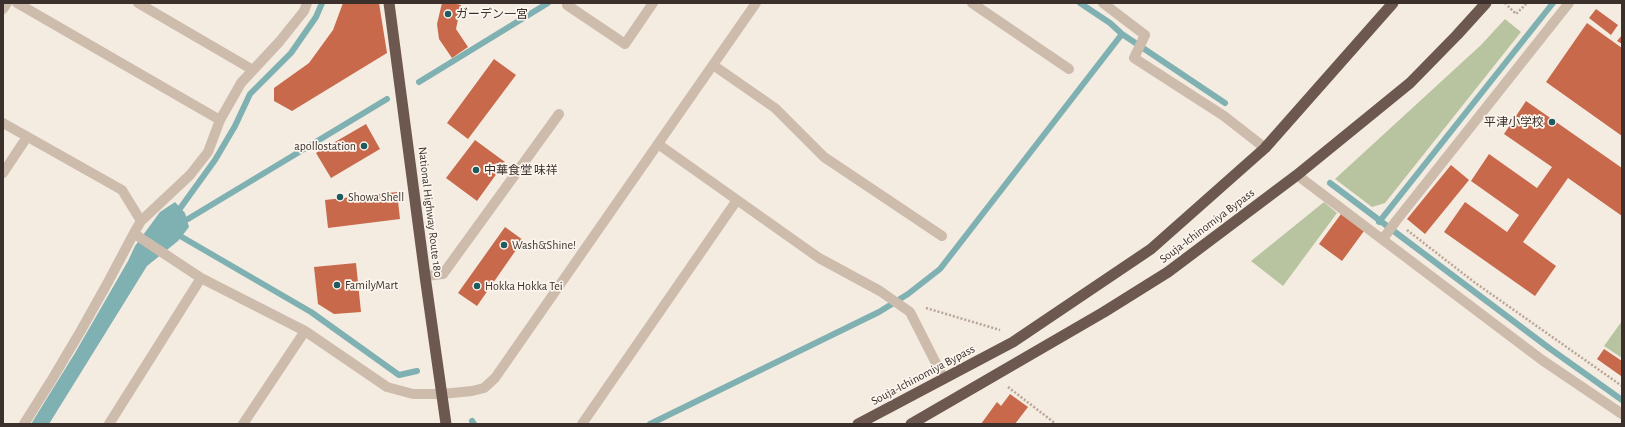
<!DOCTYPE html>
<meta charset="utf-8">
<style>
body{margin:0}
#map{position:relative;width:1625px;height:427px;overflow:hidden;background:#f4ebe1;font-family:"Alegreya Sans",sans-serif}
canvas{display:block}
.frame{position:absolute;inset:0;border:4px solid #3b302b;pointer-events:none}
</style>
<div id="map">
<canvas width="1625" height="427"></canvas>
<div class="frame"></div>
</div>
<script>
const ctx = document.querySelector('canvas').getContext('2d');
ctx.lineJoin = 'round';
function fill(path, color) { ctx.fillStyle = color; ctx.fill(path, 'evenodd'); }
function strokePath(path, color, width, dash) { ctx.strokeStyle = color; ctx.lineWidth = width; ctx.lineCap = dash ? 'butt' : 'round'; ctx.setLineDash(dash || []); ctx.stroke(path); }
function label(font, color, halo, rows, align = 'center') {
  ctx.font = font + ' "Alegreya Sans","Noto Sans JP",sans-serif'; ctx.lineWidth = 3.5; ctx.setLineDash([]); ctx.textBaseline = 'middle'; ctx.strokeStyle = halo; ctx.fillStyle = color; for (const [text, x, y, turn = 0] of rows) {
    ctx.save(); ctx.translate(x, y); ctx.rotate((+turn || 0) * Math.PI / 180); ctx.textAlign = isNaN(turn) ? turn : align; if (halo) ctx.strokeText(text, 0, 0); ctx.fillText(text, 0, 0); ctx.restore();
  }
}
fill(new Path2D(`
 M 1505,19 L 1521,32 L 1385,203 L 1372,207 L 1335,179 L 1481,45 Z
 M 1324,202 L 1337,213 L 1283,286 L 1251,261 Z
 M 1622,321 L 1622,358 L 1604,346 Z`), '#b8c4a0');
fill(new Path2D(`
 M 175,202 L 185,213 L 189,227 L 178,241 L 147,266 L 49,424 L 31,424 L 75,353 L 128,261 L 135,246 L 160,212 Z`), '#7fb0b2');
strokePath(new Path2D(`
 M 1080,3 L 1110,23 L 1122,34 L 1225,103
 M 419,82 L 548,3
 M 1330,183 L 1549,348 L 1622,400
 M 176,214 L 215,160 L 235,126 L 250,94 L 291,53 L 316,17 L 322,3
 M 179,222 L 188,219 L 387,99
 M 1379,222 L 1553,3
 M 175,233 L 311,312 L 399,375 L 417,371
 M 472,421 L 474,424
 M 650,424 L 879,312 L 908,294 L 940,269 L 1122,34`), '#7fb0b2', 6);
fill(new Path2D(`
 M 343,3 L 379,3 L 387,53 L 292,111 L 274,101 L 274,88 L 309,63 L 333,30 Z
 M 442,3 L 452,3 L 461,5 L 456,29 L 468,47 L 452,58 L 439,39 L 437,24 Z
 M 1596,9 L 1618,25 L 1611,35 L 1589,18 Z
 M 1587,23 L 1622,48 L 1622,136 L 1546,82 Z
 M 1622,35 L 1622,44 L 1617,41 Z
 M 494,59 L 516,75 L 468,139 L 447,123 Z
 M 1526,101 L 1622,168 L 1622,216 L 1568,178 L 1523,242 L 1556,266 L 1535,296 L 1444,232 L 1465,202 L 1507,232 L 1519,215 L 1471,181 L 1489,154 L 1537,188 L 1552,167 L 1504,134 Z
 M 366,124 L 380,149 L 331,178 L 316,153 Z
 M 475,140 L 505,162 L 477,201 L 446,178 Z
 M 1451,165 L 1469,180 L 1425,234 L 1407,219 Z
 M 397,192 L 400,219 L 328,228 L 325,200 Z
 M 1341,214 L 1364,231 L 1342,261 L 1319,244 Z
 M 505,227 L 523,240 L 477,306 L 458,293 Z
 M 356,263 L 361,312 L 334,314 L 318,304 L 314,267 Z
 M 1604,349 L 1622,361 L 1622,373 L 1621,376 L 1597,359 Z
 M 1010,394 L 1028,407 L 1015,424 L 981,424 L 997,402 L 1001,406 Z`), '#c8694b');
strokePath(new Path2D(`
 M 1505,3 L 1516,14 L 1527,3
 M 1407,230 L 1474,282 L 1622,386
 M 926,308 L 1000,330
 M 1008,387 L 1056,424`), '#b9a596', 2.5, [2, 2]);
strokePath(new Path2D(`
 M 17,3 L 220,120
 M 138,3 L 253,70
 M 972,3 L 1069,69
 M 1103,3 L 1145,35 L 1134,58 L 1224,116 L 1265,148
 M 567,5 L 625,44 L 653,3
 M 3,9 L 7,3
 M 713,65 L 775,108 L 824,157 L 942,236
 M 3,123 L 122,190 L 141,221 L 134,233 L 142,239 L 201,278 L 305,331 L 387,387 L 413,394 L 442,394 L 472,391 L 484,388 L 495,378 L 756,3
 M 658,144 L 819,258 L 880,291 L 910,312 L 944,379
 M 3,173 L 27,137
 M 1297,175 L 1542,360 L 1622,414
 M 141,221 L 190,175 L 208,152 L 220,120 L 241,83 L 280,41 L 304,11 L 307,3
 M 1383,239 L 1396,221 L 1569,3
 M 425,276 L 443,274 L 559,114
 M 24,424 C 64,362 100,299 134,233
 M 109,424 L 201,278
 M 243,424 L 305,331
 M 582,424 L 737,200`), '#cdbbac', 10);
strokePath(new Path2D(`
 M 389,3 L 425,276 L 446,424
 M 858,424 L 1013,342 L 1151,249 L 1265,148 L 1393,3
 M 911,424 L 1104,312 L 1168,272 L 1297,175 L 1410,83 L 1457,35 L 1486,3`), '#6c584f', 11);
for (const [x, y, r, color] of [
 [448,14,4,"#1f5a5e"],
 [1552,122,4,"#1f5a5e"],
 [364,146,4,"#1f5a5e"],
 [476,170,4,"#1f5a5e"],
 [340,197,4,"#1f5a5e"],
 [504,245,4,"#1f5a5e"],
 [337,285,4,"#1f5a5e"],
 [477,286,4,"#1f5a5e"]
]) { const dot = new Path2D(); dot.arc(x, y, r, 0, 2 * Math.PI); ctx.fillStyle = color; ctx.fill(dot); strokePath(dot, '#fbf5ee', 1.5); }
label('12px', '#3b302b', '#fbf5ee', [
 ["ガーデン一宮",456,14],
 ["平津小学校",1544,122,"right"],
 ["apollostation",356,146,"right"],
 ["中華食堂 味祥",484,170],
 ["Showa Shell",348,197],
 ["Wash&Shine!",512,245],
 ["FamilyMart",345,285],
 ["Hokka Hokka Tei",485,286]
], 'left');
label('12px', '#3b302b', '#fbf5ee', [
 ["National Highway Route 180",430,212,83],
 ["Souja-Ichinomiya Bypass",1207,226,-37],
 ["Souja-Ichinomiya Bypass",923,375,-28]
]);
</script>
